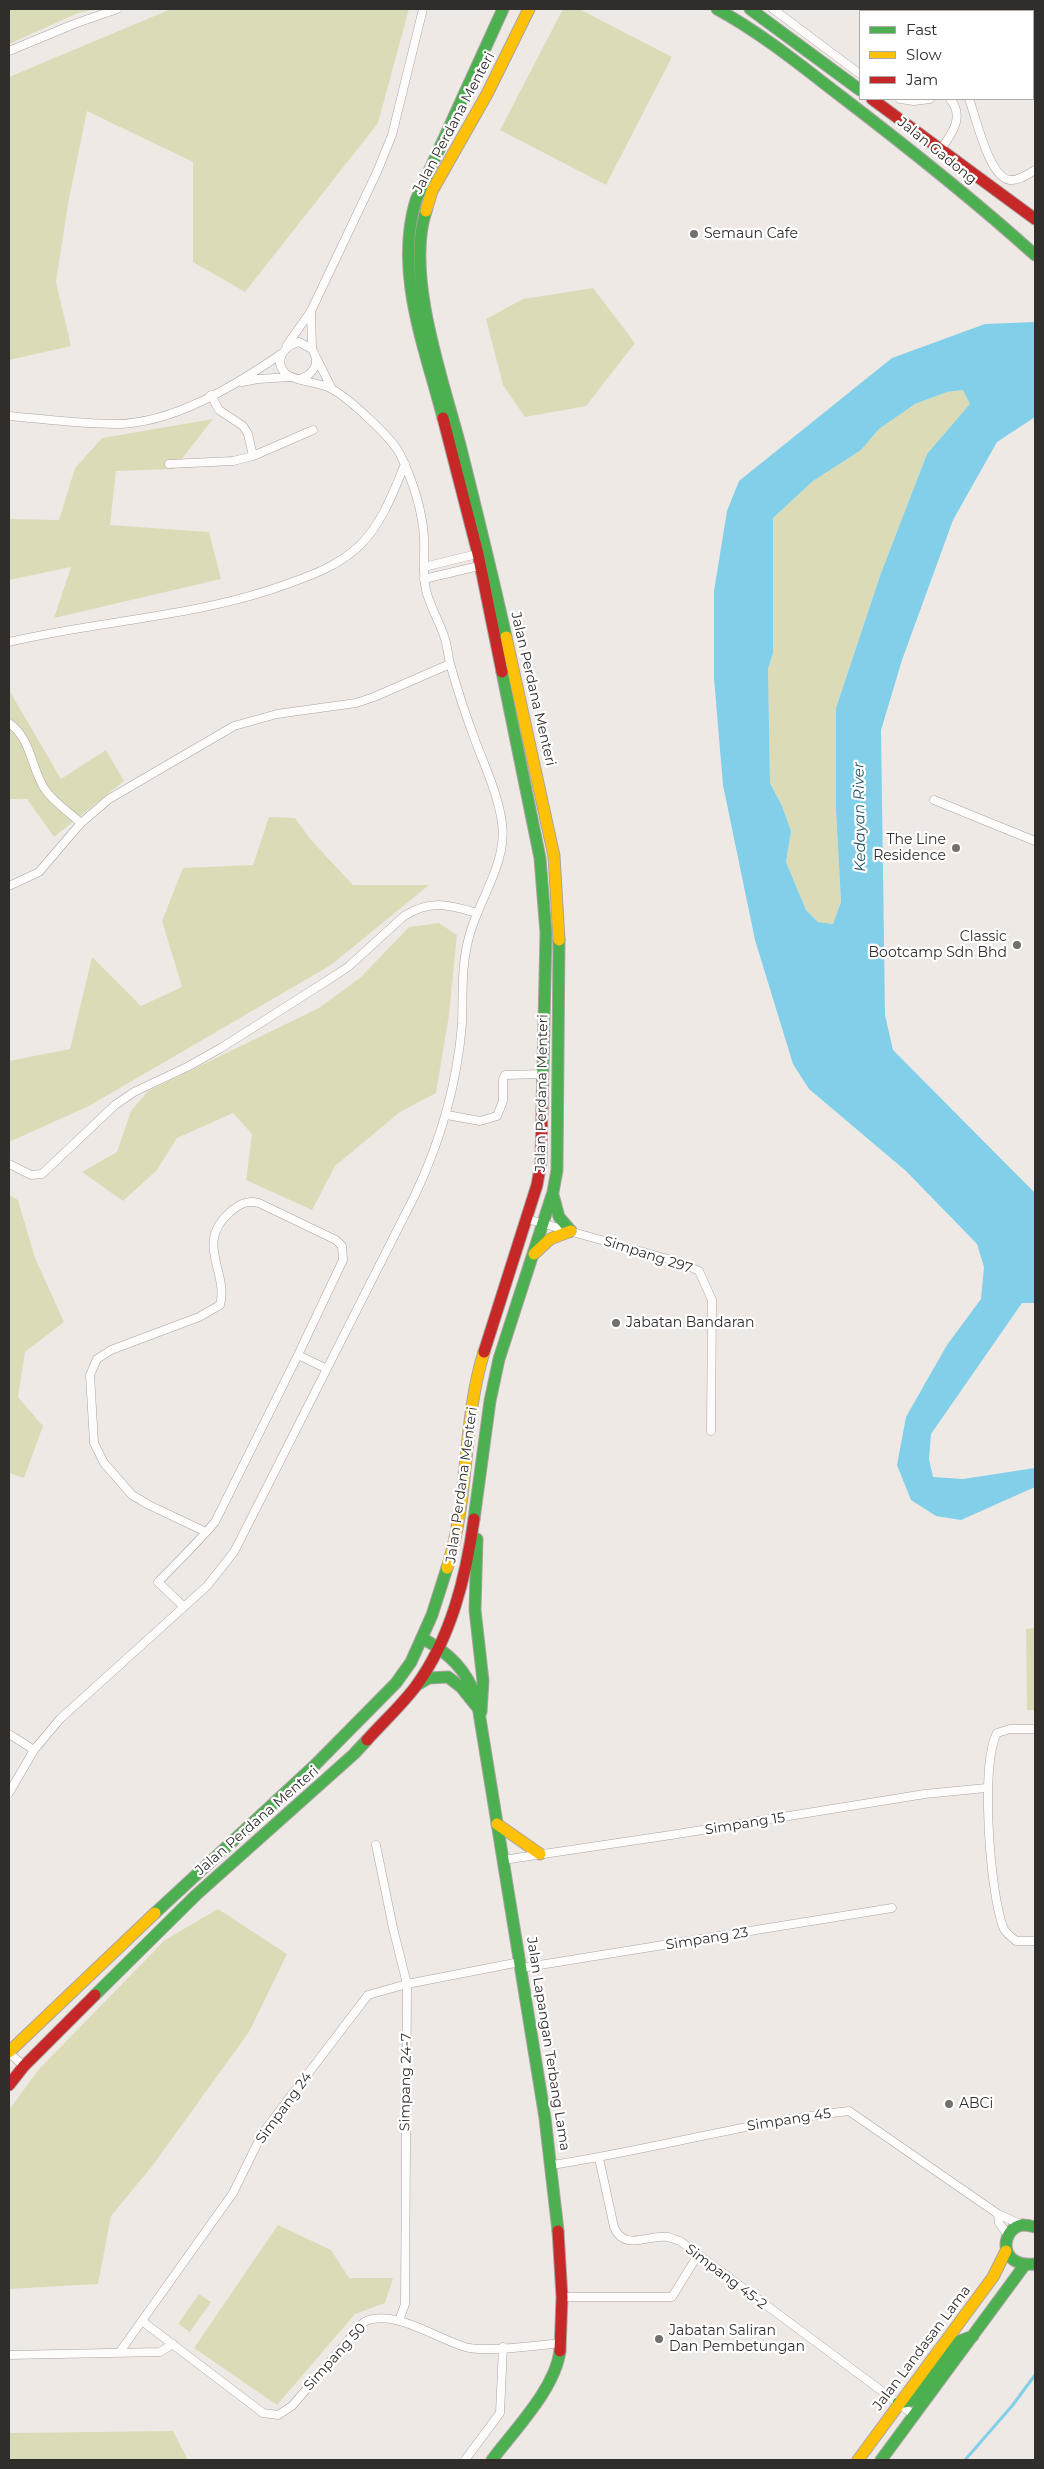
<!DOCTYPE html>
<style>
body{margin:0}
#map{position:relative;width:1044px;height:2469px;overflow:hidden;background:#efe9e6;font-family:Montserrat,sans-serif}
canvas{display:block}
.frame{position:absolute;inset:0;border:10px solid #312d2b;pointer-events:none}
.legend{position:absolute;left:859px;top:10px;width:175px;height:90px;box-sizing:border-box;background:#fff;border:1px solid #adabaa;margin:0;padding:6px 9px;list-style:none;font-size:15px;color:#312d2b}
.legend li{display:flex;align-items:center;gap:10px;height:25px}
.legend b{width:25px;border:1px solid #adabaa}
</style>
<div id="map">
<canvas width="1044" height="2469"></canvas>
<div class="frame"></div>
<ul class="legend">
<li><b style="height:6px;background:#4caf50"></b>Fast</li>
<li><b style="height:6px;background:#ffc107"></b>Slow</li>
<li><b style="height:6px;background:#c62828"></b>Jam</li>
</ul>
</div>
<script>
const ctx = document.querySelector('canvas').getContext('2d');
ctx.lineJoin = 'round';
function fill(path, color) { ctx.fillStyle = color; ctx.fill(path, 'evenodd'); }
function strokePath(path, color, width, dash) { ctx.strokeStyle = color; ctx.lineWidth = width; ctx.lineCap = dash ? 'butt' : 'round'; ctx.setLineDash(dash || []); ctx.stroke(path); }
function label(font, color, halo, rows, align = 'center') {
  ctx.font = font + ' Montserrat,sans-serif'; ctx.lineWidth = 4.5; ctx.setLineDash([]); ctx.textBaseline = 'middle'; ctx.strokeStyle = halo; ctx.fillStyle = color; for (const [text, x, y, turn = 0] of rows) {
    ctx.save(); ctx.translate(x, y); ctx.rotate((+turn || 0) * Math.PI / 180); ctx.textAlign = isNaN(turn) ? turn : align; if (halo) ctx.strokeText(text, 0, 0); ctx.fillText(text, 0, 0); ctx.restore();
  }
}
fill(new Path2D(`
 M 9,9 L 95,9 L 78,13 L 9,44 Z
 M 171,9 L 409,9 L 378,123 L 245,292 L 193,262 L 193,162 L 87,111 L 68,204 L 56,282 L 71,346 L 9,360 L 9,77 Z
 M 563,9 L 579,9 L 672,57 L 606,185 L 500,130 Z
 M 593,288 L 635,343 L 586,406 L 525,417 L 503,385 L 486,319 L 523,299 Z
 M 963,390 L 971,404 L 927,454 L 881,573 L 836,708 L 836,810 L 841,902 L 833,924 L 818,922 L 806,910 L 786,862 L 791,831 L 782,806 L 770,783 L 768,669 L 773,653 L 773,518 L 813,481 L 861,450 L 879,429 L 915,404 L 947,392 Z
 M 213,419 L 174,469 L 116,471 L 110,525 L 209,532 L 221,579 L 54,618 L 71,567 L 9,580 L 9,519 L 59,520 L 75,468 L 102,438 Z
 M 9,690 L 61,779 L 106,750 L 124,781 L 54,837 L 27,799 L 9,799 Z
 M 269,817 L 295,818 L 311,840 L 353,885 L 429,885 L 331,965 L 89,1106 L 9,1142 L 9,1061 L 70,1049 L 92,957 L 141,1006 L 182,987 L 162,921 L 183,868 L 253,865 Z
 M 439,923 L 457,935 L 449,1015 L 436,1093 L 400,1112 L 335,1166 L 312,1210 L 246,1180 L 252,1134 L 233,1113 L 177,1138 L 157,1170 L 123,1201 L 82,1172 L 117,1152 L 131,1111 L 148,1091 L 319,1008 L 361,977 L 409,927 Z
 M 9,1195 L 18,1200 L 35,1258 L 64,1322 L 25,1352 L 18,1397 L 43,1426 L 24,1478 L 9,1473 Z
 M 1035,1628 L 1035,1710 L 1027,1710 L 1026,1629 Z
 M 218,1909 L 287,1954 L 249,2032 L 153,2165 L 111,2216 L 98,2284 L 9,2289 L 9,2110 L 39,2069 L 165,1940 Z
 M 278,2225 L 331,2250 L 349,2278 L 393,2278 L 385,2303 L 355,2314 L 277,2405 L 194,2348 Z
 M 199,2294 L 211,2302 L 190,2332 L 178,2324 Z
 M 173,2431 L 188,2460 L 9,2460 L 9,2433 Z`), '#dbdcb7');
fill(new Path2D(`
 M 1035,322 L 1035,417 L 997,442 L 953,520 L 902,660 L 881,730 L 885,1015 L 893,1050 L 1035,1193 L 1035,1303 L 1022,1303 L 931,1434 L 929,1459 L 933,1477 L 963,1479 L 1035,1468 L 1035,1487 L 961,1520 L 936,1516 L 911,1500 L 897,1465 L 906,1417 L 947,1345 L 981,1299 L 984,1267 L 977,1244 L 906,1171 L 809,1089 L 793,1064 L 755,940 L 723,785 L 714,678 L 714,591 L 727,511 L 739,481 L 892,358 L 985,324 ZM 963,390 L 970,404 L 927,454 L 881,573 L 836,708 L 836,810 L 841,902 L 833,924 L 818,922 L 806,910 L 786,862 L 791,831 L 782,806 L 770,783 L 768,669 L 773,653 L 773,518 L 813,481 L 861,450 L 879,429 L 915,404 L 947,392 Z`), '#81cfe9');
strokePath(new Path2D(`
 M 965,2460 L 1012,2406 L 1035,2375`), '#81cfe9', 3);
const street = new Path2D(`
 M 773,9 L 860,74
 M 9,51 L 74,24 L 117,9
 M 900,99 L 914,101 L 930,99
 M 969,99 C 976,117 989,178 1010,180 C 1019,181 1028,174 1035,170
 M 941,149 C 952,134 965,116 950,99
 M 311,311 L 312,349
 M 287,345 L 311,311 L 377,172 L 392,135 L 423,9
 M 317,359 L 332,389
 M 242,382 L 258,379 L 290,377
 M 211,395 L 219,410 L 243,426 L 248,434 L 253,456
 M 9,416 C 44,419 80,424 115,424 C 173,424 236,385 281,354
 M 169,464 L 233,461 L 253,456 L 313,430
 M 424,567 L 481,553
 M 424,579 L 483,565
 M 9,642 C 102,620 199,617 290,583 C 315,574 339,565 359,546 C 382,524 393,493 405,464
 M 9,723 C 31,738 31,767 44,788 C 53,802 69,812 81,823
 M 934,800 L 1035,841
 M 9,886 L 39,872 L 81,823 L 109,799 L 234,726 L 277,714 L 356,703 L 374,697 L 450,664
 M 447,1115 L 480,1121 L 497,1116 L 503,1101 L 503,1079 L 505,1075 L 544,1074
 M 9,1164 L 31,1175 L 42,1174 L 115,1105 L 134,1092 L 187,1067 L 221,1048 L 325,982 L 348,967 L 404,916 C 432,899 448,905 477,913
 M 527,1219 L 682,1263 L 699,1271 L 712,1300 L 711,1431
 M 298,1355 L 327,1369
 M 184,1607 L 158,1582 C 178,1562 197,1543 215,1522 L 298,1355 L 343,1260 L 342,1246 L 336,1240 L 259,1203 C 246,1200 240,1204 230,1212 C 194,1244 229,1271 220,1305 L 199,1317 L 111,1350 L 97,1359 L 90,1375 L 94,1443 L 104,1463 L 132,1495 L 149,1505 L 206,1532
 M 1035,1729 L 1010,1729 L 997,1733 C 980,1765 990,1892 1003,1927 C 1005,1933 1012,1937 1016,1941 L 1035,1941
 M 9,1734 L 34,1750
 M 9,1793 L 34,1750 L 60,1719 L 207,1586 L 234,1552 L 415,1195 C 441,1140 457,1085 462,1024 C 463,995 461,966 469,937 C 478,901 508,862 502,823 C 498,794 485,767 475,740 C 466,716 458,692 451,667 C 448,658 448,648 445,639 C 440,622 430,607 426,590 C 422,573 425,554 424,537 C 422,509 412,479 400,454 C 391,437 348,397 330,388 C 318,382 293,381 285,373 C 273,360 285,345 299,342 L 312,349 C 321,363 314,374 300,379
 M 376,1845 L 393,1928 L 407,1984 L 405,2304 L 399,2321
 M 503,1860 L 671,1835 L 925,1794 L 986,1788
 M 521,1968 L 892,1908
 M 9,2053 L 24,2066
 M 599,2158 L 614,2227 C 624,2252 649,2234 668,2237 C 672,2238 676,2240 680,2241 L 914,2415
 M 552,2165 C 651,2150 748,2122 849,2111 L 998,2214 L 1022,2225
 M 998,2214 L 999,2223 L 1008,2235
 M 562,2297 L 672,2297 L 698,2255
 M 142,2321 L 263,2413 L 278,2415 L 292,2406 L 364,2322 C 394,2308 435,2338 465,2347 C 483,2353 540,2345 561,2343
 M 119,2353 L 233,2193 L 262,2134 L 368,1995 L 407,1984 L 520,1962
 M 9,2355 L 160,2352 L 173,2344
 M 465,2460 L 500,2413 L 503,2347`);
const fast = new Path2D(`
 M 717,9 C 761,33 799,64 838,94 C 906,146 972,198 1035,255
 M 750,9 L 860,90
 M 426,211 C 405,275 443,380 460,445 C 476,509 492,573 506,637
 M 443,418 C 425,347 394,273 416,200 L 503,9
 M 502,672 L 540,858 L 546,933 L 542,1110
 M 553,1195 L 559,1217 L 571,1231
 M 474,1519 L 490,1401 L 499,1359 L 553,1192 L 557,1170 L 559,940
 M 477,1539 L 475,1610 L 483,1681 L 481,1712
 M 422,1638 C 449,1653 467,1670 477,1700 L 545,2118 L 558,2231
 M 417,1685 L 429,1678 L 448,1677 L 461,1687 L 481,1712
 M 155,1913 L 315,1765 L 396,1683 L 411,1662 L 432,1615 L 447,1568
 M 95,1995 L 196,1895 L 354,1754 L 367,1740
 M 1035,2227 C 1031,2226 1026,2225 1023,2225 C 1001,2227 996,2268 1035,2264
 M 898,2403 L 915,2400 L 957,2342 L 973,2336
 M 492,2460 C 515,2429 555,2389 560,2351
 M 881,2460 L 1024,2266`);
const slow = new Path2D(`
 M 426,211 L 432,191 L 487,94 L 529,9
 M 506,637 L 554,856 L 559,940
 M 534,1254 L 550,1239 L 571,1231
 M 447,1568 C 470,1498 462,1422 484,1352
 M 497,1824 L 540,1854
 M 9,2052 L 155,1913
 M 858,2460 L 993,2277 L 1006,2251`);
const jam = new Path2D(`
 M 872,99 L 1035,219
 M 443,418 L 478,554 L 502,672
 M 484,1352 L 537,1185 L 541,1162 L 542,1110
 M 367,1740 C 383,1722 402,1705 416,1686 C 451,1638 466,1577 474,1519
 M 9,2085 L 24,2066 L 95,1995
 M 558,2231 L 562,2297 L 560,2351`);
strokePath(street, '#a9a4a2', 9);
strokePath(fast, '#a9a4a2', 13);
strokePath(slow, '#a9a4a2', 13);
strokePath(jam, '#a9a4a2', 13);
strokePath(street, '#fdfcfb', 8);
strokePath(fast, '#4caf50', 11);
strokePath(slow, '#ffc107', 11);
strokePath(jam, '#c62828', 11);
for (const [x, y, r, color] of [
 [694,234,5,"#746f6c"],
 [956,848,5,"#746f6c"],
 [1017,945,5,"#746f6c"],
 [616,1323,5,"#746f6c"],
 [949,2104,5,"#746f6c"],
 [659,2339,5,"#746f6c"]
]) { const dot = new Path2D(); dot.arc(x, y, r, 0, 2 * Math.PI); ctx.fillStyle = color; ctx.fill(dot); strokePath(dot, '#fff', 2); }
label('14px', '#312d2b', '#fff', [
 ["Jalan Perdana Menteri",454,123,-62],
 ["Jalan Gadong",937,151,39],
 ["Jalan Perdana Menteri",533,689,77],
 ["Jalan Perdana Menteri",542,1093,-89],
 ["Simpang 297",648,1255,18],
 ["Jalan Perdana Menteri",462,1485,-82],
 ["Jalan Perdana Menteri",257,1821,-41],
 ["Simpang 15",745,1824,-9],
 ["Simpang 23",707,1939,-9],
 ["Jalan Lapangan Terbang Lama",548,2044,81],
 ["Simpang 24-7",406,2082,-89],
 ["Simpang 24",284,2108,-54],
 ["Simpang 45",789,2120,-9],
 ["Simpang 45-2",726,2277,37],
 ["Jalan Landasan Lama",922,2348,-53],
 ["Simpang 50",335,2357,-48]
]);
label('14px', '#312d2b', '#fff', [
 ["Semaun Cafe",704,234],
 ["The Line",946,840,"right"],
 ["Residence",946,856,"right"],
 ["Classic",1007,937,"right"],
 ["Bootcamp Sdn Bhd",1007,953,"right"],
 ["Jabatan Bandaran",626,1323],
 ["ABCi",959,2104],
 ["Jabatan Saliran",669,2331],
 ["Dan Pembetungan",669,2347]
], 'left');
label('italic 15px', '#275667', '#fff', [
 ["Kedayan River",860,817,-91]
]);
</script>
